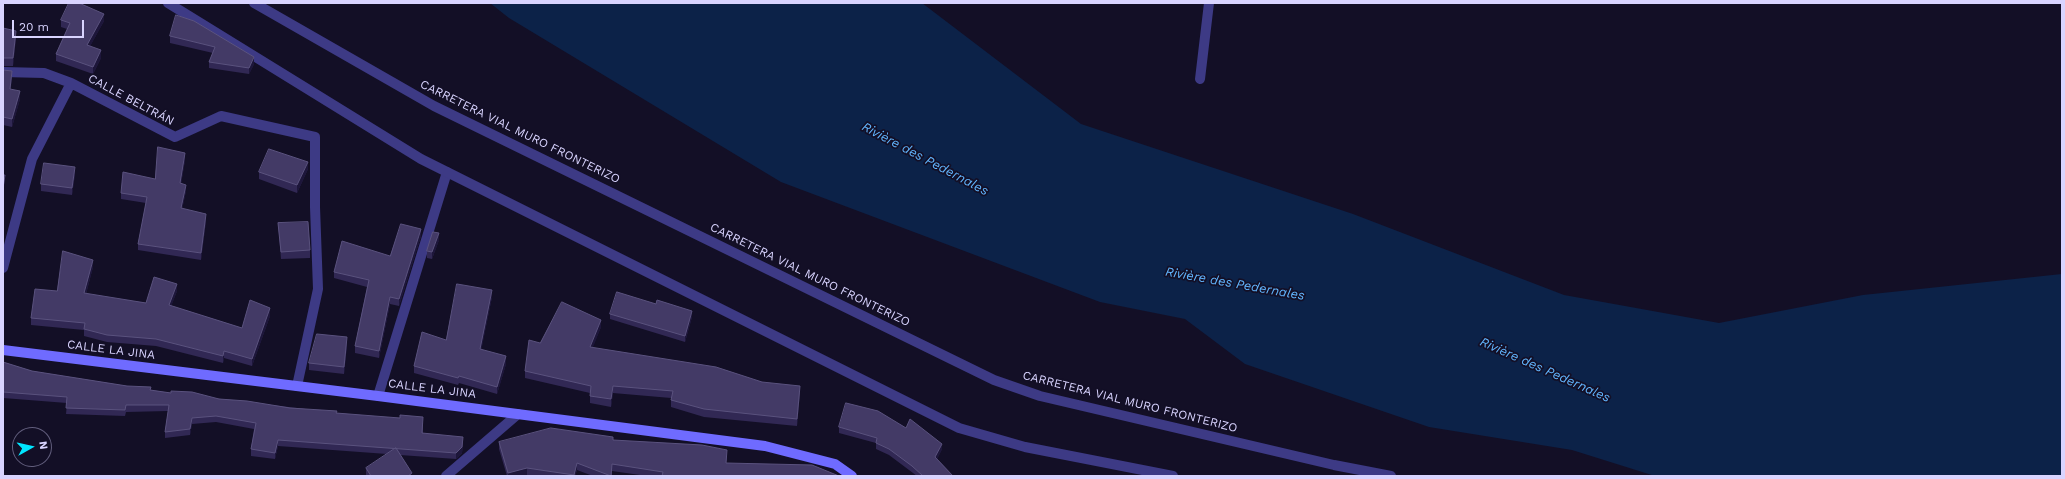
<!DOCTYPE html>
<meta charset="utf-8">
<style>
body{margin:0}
#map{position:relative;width:2065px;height:479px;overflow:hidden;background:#130f26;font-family:"Work Sans",sans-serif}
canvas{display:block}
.frame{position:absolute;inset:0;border:4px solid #d9d4ff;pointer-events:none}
.north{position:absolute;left:12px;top:427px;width:40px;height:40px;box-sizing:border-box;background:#130f26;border:1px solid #625e7d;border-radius:50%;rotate:82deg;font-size:11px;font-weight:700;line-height:16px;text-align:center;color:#d9d4ff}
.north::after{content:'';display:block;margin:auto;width:14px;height:18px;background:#00e5ff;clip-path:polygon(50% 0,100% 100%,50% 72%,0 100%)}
.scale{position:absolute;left:12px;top:20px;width:72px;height:18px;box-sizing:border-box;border:2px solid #d9d4ff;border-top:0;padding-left:5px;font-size:12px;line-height:14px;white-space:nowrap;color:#d9d4ff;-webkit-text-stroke:3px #130f26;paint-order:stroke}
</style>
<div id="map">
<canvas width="2065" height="479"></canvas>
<div class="frame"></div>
<div class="north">N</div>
<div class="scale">20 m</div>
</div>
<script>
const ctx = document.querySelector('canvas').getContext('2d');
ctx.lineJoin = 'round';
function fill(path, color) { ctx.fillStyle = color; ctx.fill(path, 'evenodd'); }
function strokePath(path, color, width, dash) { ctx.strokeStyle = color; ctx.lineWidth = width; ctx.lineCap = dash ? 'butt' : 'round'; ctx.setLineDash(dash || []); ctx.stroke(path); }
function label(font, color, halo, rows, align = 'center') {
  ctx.font = font + ' "Work Sans",sans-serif'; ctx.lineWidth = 3.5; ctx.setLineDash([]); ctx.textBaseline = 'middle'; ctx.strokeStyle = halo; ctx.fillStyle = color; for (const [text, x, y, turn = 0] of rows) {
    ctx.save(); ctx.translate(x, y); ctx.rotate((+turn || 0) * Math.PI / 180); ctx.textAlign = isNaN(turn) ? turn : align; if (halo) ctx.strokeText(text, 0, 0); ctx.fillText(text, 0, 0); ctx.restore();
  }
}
fill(new Path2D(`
 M 490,3 L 922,3 L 1081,124 L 1353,214 L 1564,295 L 1719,323 L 1863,295 L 2062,274 L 2062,476 L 1655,476 L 1572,450 L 1429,427 L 1245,364 L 1185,319 L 1100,302 L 781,182 L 509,18 Z`), '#0c2248');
strokePath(new Path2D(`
 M 3,72 L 44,73 L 71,83 L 175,137 L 221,116 L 315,137 L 315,207 L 318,289 L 297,386
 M 1200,79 L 1209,3
 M 3,268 L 32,159 L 71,83
 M 378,396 L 447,172
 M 446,476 L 518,414`), '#3d3a85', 10);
strokePath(new Path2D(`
 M 168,3 L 421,159 L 959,428 L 1025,447 L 1173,476
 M 254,3 L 434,106 L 994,380 L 1040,396 L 1334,465 L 1391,476`), '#3d3a85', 10);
strokePath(new Path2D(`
 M 3,350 L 378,396 L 765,446 L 835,464 L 852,476`), '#6f6bff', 10);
fill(new Path2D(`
 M 176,15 L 254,64 L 249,74 L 209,68 L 209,62 L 213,53 L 170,43 L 170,36 Z
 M 61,20 L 104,21 L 90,46 L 101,58 L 93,74 L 56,61 L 56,54 L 67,29 L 61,27 Z
 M 3,28 L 16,38 L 13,66 L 3,66 Z
 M 3,70 L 12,79 L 10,89 L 20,99 L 12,127 L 3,125 Z
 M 185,160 L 181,184 L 186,191 L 182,209 L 206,221 L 201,260 L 138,250 L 138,244 L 146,203 L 121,199 L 121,193 L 155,179 Z
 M 308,169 L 297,193 L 259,179 L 259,172 Z
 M 75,174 L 72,195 L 41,191 L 41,184 Z
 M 278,223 L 310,250 L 310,258 L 281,259 Z
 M 421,236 L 399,306 L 390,304 L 379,358 L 355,353 L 355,346 L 367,287 L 334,278 L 334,272 L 390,256 Z
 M 439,240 L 432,259 L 427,258 L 427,251 Z
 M 93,267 L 86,294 L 146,303 L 177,291 L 171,306 L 242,328 L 270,316 L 252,366 L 224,358 L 223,363 L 156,346 L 107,342 L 84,336 L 84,330 L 31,325 L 31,318 L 57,291 Z
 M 492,297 L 481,350 L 506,364 L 497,394 L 459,383 L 458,385 L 414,373 L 414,366 L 446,340 Z
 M 610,314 L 692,317 L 685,342 L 610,319 Z
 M 601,327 L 592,348 L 762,382 L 800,393 L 797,426 L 704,417 L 671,407 L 671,398 L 613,393 L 611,407 L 590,403 L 590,393 L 525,378 L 525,371 L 540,343 Z
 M 347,345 L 344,374 L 309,370 L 309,363 Z
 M 3,362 L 32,371 L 171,393 L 423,423 L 423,433 L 463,443 L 462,453 L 456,459 L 400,455 L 412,476 L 367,476 L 366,475 L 366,468 L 387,454 L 278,446 L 275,459 L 251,456 L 251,449 L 254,429 L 216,422 L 192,424 L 190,435 L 165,438 L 165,432 L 168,411 L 126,412 L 125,416 L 66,414 L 67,403 L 3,398 Z
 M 839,427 L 942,449 L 937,459 L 953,476 L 917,476 L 889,455 L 876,449 L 876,443 L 839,433 Z
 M 613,440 L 727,457 L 726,463 L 839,476 L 647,476 L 612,471 L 612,476 L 593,476 L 577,470 L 575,476 L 535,476 L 527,475 L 522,476 L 507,476 L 499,449 L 499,442 Z`), '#312854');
fill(new Path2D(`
 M 104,14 L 104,21 L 87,52 L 87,45 Z
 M 16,31 L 16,38 L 13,66 L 13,58 Z
 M 101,50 L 101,58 L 93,74 L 93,67 Z
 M 254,57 L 254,64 L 249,74 L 249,68 Z
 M 12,71 L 12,79 L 10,97 L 10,89 Z
 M 20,91 L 20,99 L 12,127 L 12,119 Z
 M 185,153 L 185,160 L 180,190 L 180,183 Z
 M 308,162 L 308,169 L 297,193 L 297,185 Z
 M 75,167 L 75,174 L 72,195 L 72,188 Z
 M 5,175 L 5,181 L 3,194 L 3,188 Z
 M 186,185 L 186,191 L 181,215 L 181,208 Z
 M 206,214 L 206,221 L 201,260 L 201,253 Z
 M 421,229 L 421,236 L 399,306 L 399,299 Z
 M 439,233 L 439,240 L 432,259 L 432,252 Z
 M 93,260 L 93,267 L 84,301 L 84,293 Z
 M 177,284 L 177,291 L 169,312 L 169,305 Z
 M 492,290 L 492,297 L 480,357 L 480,349 Z
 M 390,297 L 390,304 L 379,358 L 379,351 Z
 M 270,308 L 270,316 L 252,366 L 252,359 Z
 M 692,311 L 692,317 L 685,342 L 685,336 Z
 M 601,320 L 601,327 L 590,355 L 590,347 Z
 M 347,337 L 347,345 L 344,374 L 344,367 Z
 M 224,351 L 224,358 L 223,363 L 223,356 Z
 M 506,356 L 506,364 L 497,394 L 497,387 Z
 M 613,386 L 613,393 L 611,407 L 611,399 Z
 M 800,386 L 800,393 L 797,426 L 797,419 Z
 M 192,418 L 192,424 L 190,435 L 190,429 Z
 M 463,437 L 462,453 L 456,459 L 456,453 Z
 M 278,440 L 278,446 L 275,459 L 275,453 Z
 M 942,444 L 942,449 L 935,463 L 935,457 Z
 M 577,463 L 577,470 L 575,476 L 574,476 Z
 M 527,468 L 527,475 L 522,476 L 508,476 L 508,473 Z`), '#1d163a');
const building = new Path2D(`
 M 69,3 L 79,3 L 104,14 L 87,45 L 101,50 L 93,67 L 56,54 L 70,23 L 61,20 Z
 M 176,15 L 194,21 L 254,57 L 249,68 L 209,62 L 215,47 L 170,36 Z
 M 3,28 L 16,31 L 13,58 L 3,58 Z
 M 3,70 L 12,71 L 10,89 L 20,91 L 12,119 L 3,117 Z
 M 158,147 L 185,153 L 180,183 L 186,185 L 181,208 L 206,214 L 201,253 L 138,244 L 147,197 L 121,193 L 123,172 L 155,179 Z
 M 269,149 L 308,162 L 297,185 L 259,172 Z
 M 44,163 L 75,167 L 72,188 L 41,184 Z
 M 3,175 L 5,175 L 3,188 Z
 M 308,222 L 310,250 L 281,252 L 278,223 Z
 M 401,224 L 421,229 L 399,299 L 390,297 L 379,351 L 355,346 L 369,280 L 334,272 L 342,241 L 390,256 Z
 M 433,232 L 439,233 L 432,252 L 427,251 Z
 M 63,251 L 93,260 L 84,293 L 146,303 L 154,277 L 177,284 L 169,305 L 242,328 L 250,300 L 270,308 L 252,359 L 224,351 L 223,356 L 156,339 L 107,335 L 84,329 L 85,323 L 31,318 L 35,289 L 57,291 Z
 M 457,284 L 492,290 L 480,349 L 506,356 L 497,387 L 459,376 L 458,378 L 414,366 L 422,332 L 446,340 Z
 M 617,292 L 656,304 L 657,300 L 692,311 L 685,336 L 610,314 Z
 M 562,302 L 601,320 L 590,347 L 716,367 L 762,382 L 800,386 L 797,419 L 704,409 L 671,400 L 673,391 L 613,386 L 611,399 L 590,396 L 591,386 L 525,371 L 529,340 L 540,343 Z
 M 317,334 L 347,337 L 344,367 L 309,363 Z
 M 3,362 L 32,371 L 127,386 L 151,387 L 150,390 L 171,393 L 171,391 L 192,392 L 219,399 L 247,401 L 290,408 L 337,411 L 336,413 L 400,418 L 400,415 L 423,417 L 422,433 L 463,437 L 462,447 L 456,453 L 278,440 L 275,453 L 251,449 L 256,423 L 216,416 L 192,418 L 190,429 L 165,432 L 169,405 L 126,405 L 125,410 L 66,408 L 67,397 L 3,392 Z
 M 846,403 L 878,411 L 906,428 L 910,419 L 942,444 L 935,457 L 953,476 L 923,476 L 912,466 L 889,449 L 876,443 L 877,438 L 839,427 Z
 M 551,428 L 613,437 L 613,440 L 702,445 L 727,450 L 726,463 L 812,465 L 839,476 L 662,476 L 663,472 L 612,464 L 611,476 L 577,463 L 574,475 L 527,468 L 508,473 L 499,442 Z
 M 396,448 L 412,473 L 408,476 L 371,476 L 366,468 Z`);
fill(building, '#433a66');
strokePath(building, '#5a527e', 1);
label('12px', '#d9d4ff', '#130f26', [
 ["CALLE BELTRÁN",131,100,28],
 ["CARRETERA VIAL MURO FRONTERIZO",520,132,26],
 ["CARRETERA VIAL MURO FRONTERIZO",810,275,26],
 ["CALLE LA JINA",111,350,7],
 ["CALLE LA JINA",432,389,7],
 ["CARRETERA VIAL MURO FRONTERIZO",1130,402,14]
]);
label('italic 13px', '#62b6ff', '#130f26', [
 ["Rivière des Pedernales",925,159,28],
 ["Rivière des Pedernales",1235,284,10],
 ["Rivière des Pedernales",1545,370,24]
]);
</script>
